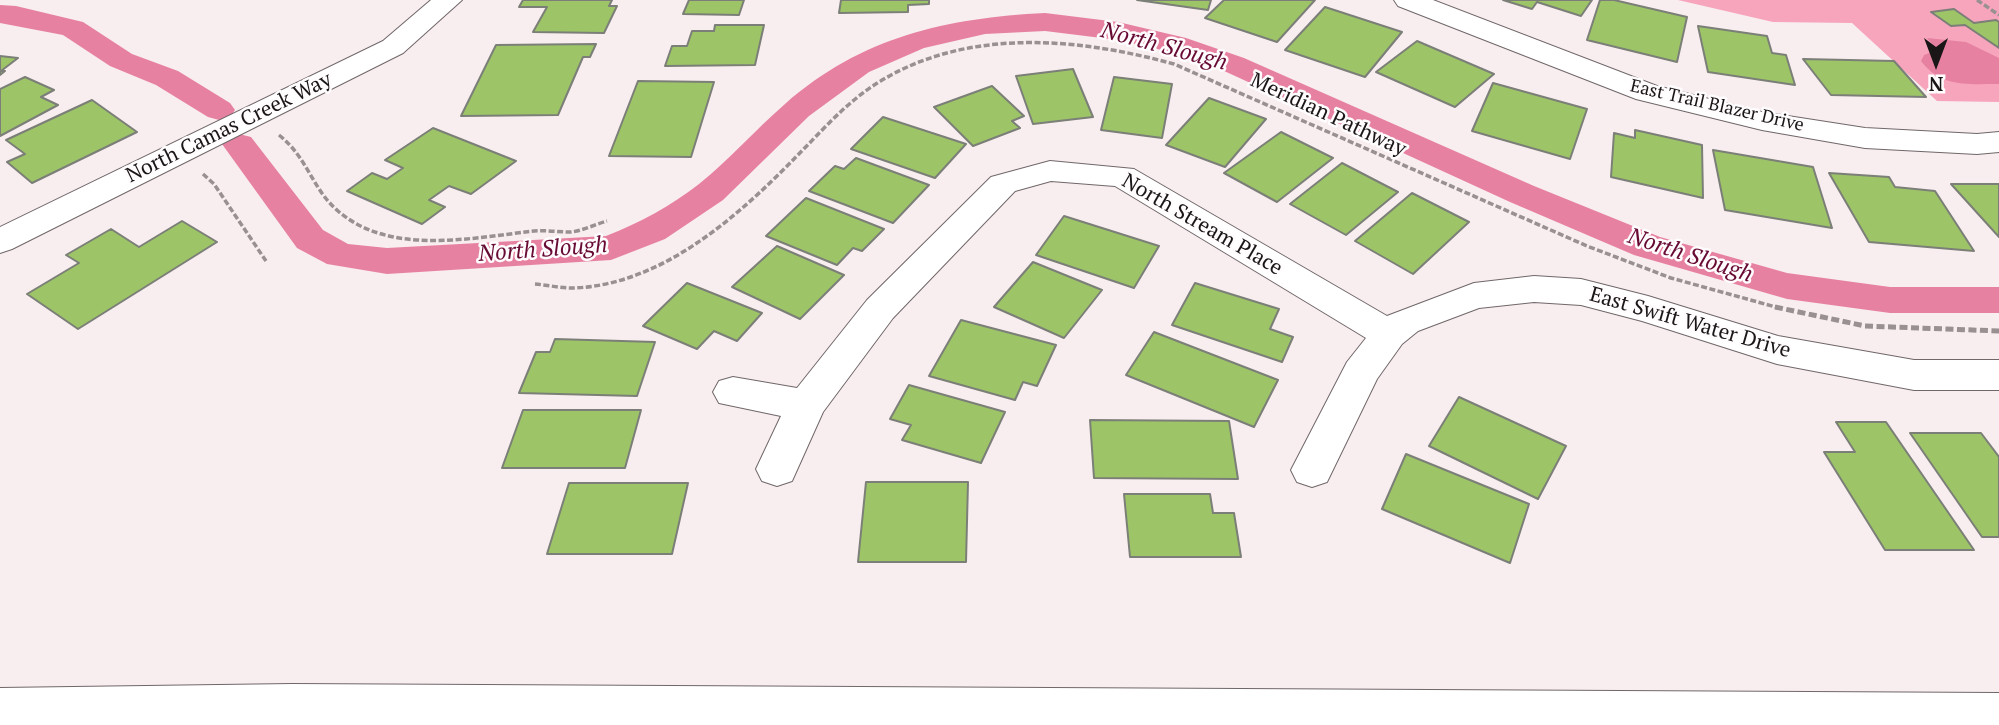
<!DOCTYPE html>
<style>
body{margin:0}
#map{position:relative;width:1999px;height:725px;overflow:hidden;background:#f8edef;font-family:"PT Serif",serif}
canvas{display:block}
.north{position:absolute;left:1901px;top:28px;width:70px;height:70px;-webkit-text-stroke:5px #fffcfd;paint-order:stroke;rotate:180deg;font-size:19px;font-weight:700;line-height:28px;text-align:center;color:#1a1617}
.north::after{content:'';display:block;margin:auto;width:24px;height:32px;background:#1a1617;clip-path:polygon(50% 0,100% 100%,50% 72%,0 100%)}
</style>
<div id="map">
<canvas width="1999" height="725"></canvas>
<div class="north">N</div>
</div>
<script>
const ctx = document.querySelector('canvas').getContext('2d');
ctx.lineJoin = 'round';
function fill(path, color) { ctx.fillStyle = color; ctx.fill(path, 'evenodd'); }
function strokePath(path, color, width, dash) { ctx.strokeStyle = color; ctx.lineWidth = width; ctx.lineCap = dash ? 'butt' : 'round'; ctx.setLineDash(dash || []); ctx.stroke(path); }
function label(font, color, halo, rows, align = 'center') {
  ctx.font = font + ' "PT Serif",serif'; ctx.lineWidth = 5; ctx.setLineDash([]); ctx.textBaseline = 'middle'; ctx.strokeStyle = halo; ctx.fillStyle = color; for (const [text, x, y, turn = 0] of rows) {
    ctx.save(); ctx.translate(x, y); ctx.rotate((+turn || 0) * Math.PI / 180); ctx.textAlign = isNaN(turn) ? turn : align; if (halo) ctx.strokeText(text, 0, 0); ctx.fillText(text, 0, 0); ctx.restore();
  }
}
fill(new Path2D(`
 M 1678,0 L 1999,0 L 1999,102 L 1937,101 L 1852,23 L 1773,22 Z`), '#f7a5bd');
fill(new Path2D(`
 M 1927,38 L 1966,42 L 1999,58 L 1999,84 C 1968,84 1942,88 1921,61 L 1924,55 L 1937,50 Z`), '#e781a1');
fill(new Path2D(`
 M 0,5 L 16,6 L 83,22 L 132,54 L 178,71 L 230,103 L 235,110 L 230,117 L 219,120 L 208,117 L 156,85 L 110,66 L 63,35 L 0,23 Z
 M 1045,13 L 1118,22 L 1186,38 L 1244,58 L 1534,186 L 1660,237 L 1787,273 L 1890,287 L 1999,287 L 1999,313 L 1890,313 L 1787,299 L 1634,255 L 1510,202 L 1222,70 L 1166,51 L 1118,40 L 1045,31 L 985,34 L 924,48 L 869,72 L 809,116 L 723,200 L 665,239 L 611,260 L 387,274 L 327,264 L 297,248 L 222,144 L 227,137 L 239,134 L 251,137 L 323,230 L 348,244 L 387,248 L 606,236 C 639,223 671,206 699,184 C 729,160 755,130 785,104 C 861,37 946,18 1045,13 Z`), '#e781a1');
const building = new Path2D(`
 M 523,0 L 612,0 L 609,6 L 617,6 L 604,33 L 533,32 L 547,7 L 519,7 Z
 M 689,0 L 744,0 L 739,15 L 683,14 Z
 M 841,0 L 929,0 L 929,4 L 908,5 L 908,12 L 839,13 Z
 M 1137,0 L 1211,0 L 1208,10 Z
 M 1224,0 L 1315,0 L 1277,42 L 1205,18 Z
 M 1503,0 L 1592,0 L 1581,16 L 1537,2 L 1532,9 Z
 M 1600,0 L 1614,0 L 1687,17 L 1677,62 L 1587,40 Z
 M 1325,7 L 1402,32 L 1365,77 L 1285,50 Z
 M 1954,9 L 1974,23 L 1996,20 L 1999,22 L 1999,48 L 1965,25 L 1951,26 L 1931,12 Z
 M 715,25 L 764,25 L 755,65 L 665,66 L 672,46 L 687,46 L 692,31 L 714,31 Z
 M 1698,26 L 1767,36 L 1772,53 L 1786,55 L 1795,85 L 1708,72 Z
 M 1417,41 L 1494,74 L 1455,107 L 1376,72 Z
 M 596,44 L 590,57 L 583,57 L 558,115 L 461,116 L 496,45 Z
 M 0,56 L 18,58 L 1,71 L 5,71 L 0,75 Z
 M 1803,59 L 1894,61 L 1926,97 L 1831,95 Z
 M 1073,69 L 1093,117 L 1033,124 L 1016,76 Z
 M 25,77 L 54,90 L 41,97 L 58,105 L 0,136 L 0,89 Z
 M 1114,77 L 1172,84 L 1162,138 L 1101,130 Z
 M 638,81 L 714,82 L 691,157 L 609,156 Z
 M 1493,83 L 1587,109 L 1570,159 L 1472,131 Z
 M 992,86 L 1024,116 L 1012,121 L 1020,128 L 973,146 L 934,107 Z
 M 1209,98 L 1266,119 L 1225,167 L 1166,145 Z
 M 92,100 L 137,132 L 32,183 L 7,162 L 25,154 L 6,140 Z
 M 883,117 L 966,144 L 935,178 L 851,149 Z
 M 433,128 L 516,161 L 471,194 L 449,186 L 429,200 L 445,207 L 422,224 L 347,191 L 372,173 L 387,179 L 403,168 L 385,160 Z
 M 1635,130 L 1702,145 L 1703,198 L 1611,177 L 1614,133 L 1635,138 Z
 M 1281,132 L 1333,158 L 1277,202 L 1224,173 Z
 M 1713,150 L 1813,167 L 1832,228 L 1725,210 Z
 M 856,158 L 929,185 L 893,223 L 809,191 L 835,166 L 844,169 Z
 M 1342,163 L 1398,192 L 1346,235 L 1290,204 Z
 M 1829,173 L 1889,177 L 1895,187 L 1935,191 L 1974,251 L 1869,242 Z
 M 1951,184 L 1999,184 L 1999,237 Z
 M 1412,193 L 1469,222 L 1413,274 L 1355,241 Z
 M 806,198 L 884,229 L 862,251 L 853,248 L 837,265 L 766,236 Z
 M 1064,216 L 1159,246 L 1134,288 L 1036,255 Z
 M 182,221 L 217,242 L 78,329 L 27,294 L 79,263 L 66,255 L 111,229 L 139,247 Z
 M 777,246 L 844,275 L 800,319 L 732,287 Z
 M 1033,262 L 1102,290 L 1064,338 L 994,307 Z
 M 687,283 L 762,313 L 737,341 L 714,331 L 697,349 L 643,326 Z
 M 1195,283 L 1279,309 L 1270,329 L 1293,337 L 1282,362 L 1172,325 Z
 M 961,320 L 1056,345 L 1037,386 L 1023,382 L 1015,400 L 929,376 Z
 M 1154,332 L 1278,380 L 1254,427 L 1126,375 Z
 M 555,339 L 655,342 L 637,396 L 519,393 L 536,352 L 550,352 Z
 M 909,385 L 1005,412 L 981,463 L 902,440 L 911,425 L 890,419 Z
 M 1459,397 L 1566,446 L 1538,499 L 1429,446 Z
 M 523,410 L 641,410 L 625,468 L 502,468 Z
 M 1090,420 L 1229,421 L 1238,479 L 1094,478 Z
 M 1836,422 L 1886,422 L 1974,550 L 1885,550 L 1824,452 L 1855,452 Z
 M 1910,433 L 1981,433 L 1999,457 L 1999,537 L 1982,537 Z
 M 1406,454 L 1529,504 L 1510,563 L 1382,509 Z
 M 866,482 L 968,482 L 966,562 L 858,562 Z
 M 569,483 L 688,483 L 672,554 L 547,554 Z
 M 1124,494 L 1210,494 L 1213,513 L 1234,513 L 1241,557 L 1130,557 Z`);
fill(building, '#9dc568');
strokePath(building, '#7b7f77', 2);
const minor = new Path2D(`
 M 431,0 L 462,0 L 403,53 L 12,249 L 0,253 L 0,227 L 383,41 Z
 M 1394,0 L 1433,0 L 1657,86 L 1762,112 L 1865,128 L 1977,134 L 1999,132 L 1999,152 L 1977,154 L 1865,148 L 1762,130 L 1636,99 L 1398,6 Z
 M 1050,161 L 1134,169 L 1387,316 L 1474,283 L 1534,276 L 1581,279 L 1648,296 L 1778,336 L 1914,360 L 1999,360 L 1999,390 L 1914,390 L 1777,364 L 1642,321 L 1581,305 L 1534,302 L 1479,308 L 1418,331 L 1402,344 L 1377,379 L 1327,482 L 1312,487 L 1297,482 L 1291,470 L 1347,362 L 1366,338 L 1115,186 L 1051,181 L 1015,191 L 893,318 L 823,412 L 792,481 L 777,486 L 762,481 L 756,469 L 781,416 L 719,403 L 713,392 L 719,381 L 733,377 L 797,388 L 867,300 L 991,177 Z`);
const major = new Path2D(`
 M 292,684 L 1999,693 L 1999,725 L 0,725 L 0,688 Z`);
strokePath(minor, '#706769', 2);
strokePath(major, '#706769', 2);
strokePath(new Path2D(`
 M 1977,0 L 1999,15
 M 279,135 C 308,158 312,189 338,211 C 390,256 471,238 534,231 C 547,230 559,232 571,232 C 582,231 596,224 607,221
 M 203,174 L 214,184 L 266,261
 M 535,284 C 547,285 560,288 572,288 C 659,286 735,219 793,160 C 820,133 846,102 879,82 C 968,27 1079,38 1174,64 L 1587,246 L 1671,278 L 1783,309`), '#989091', 3.5, [6, 2.5]);
strokePath(new Path2D(`
 M 1775,307 L 1865,326 L 1999,331`), '#989091', 5, [8, 3.5]);
fill(minor, '#fff');
fill(major, '#fff');
label('18px', '#1a1617', '#fffcfd', [
 ["East Trail Blazer Drive",1717,106,13]
]);
label('21px', '#1a1617', '#fffcfd', [
 ["Meridian Pathway",1328,115,25],
 ["North Camas Creek Way",229,128,-26],
 ["North Stream Place",1202,225,30],
 ["East Swift Water Drive",1690,323,16]
]);
label('italic 23px', '#670a34', '#fffcfd', [
 ["North Slough",1164,47,15],
 ["North Slough",543,250,-4],
 ["North Slough",1690,256,18]
]);
</script>
